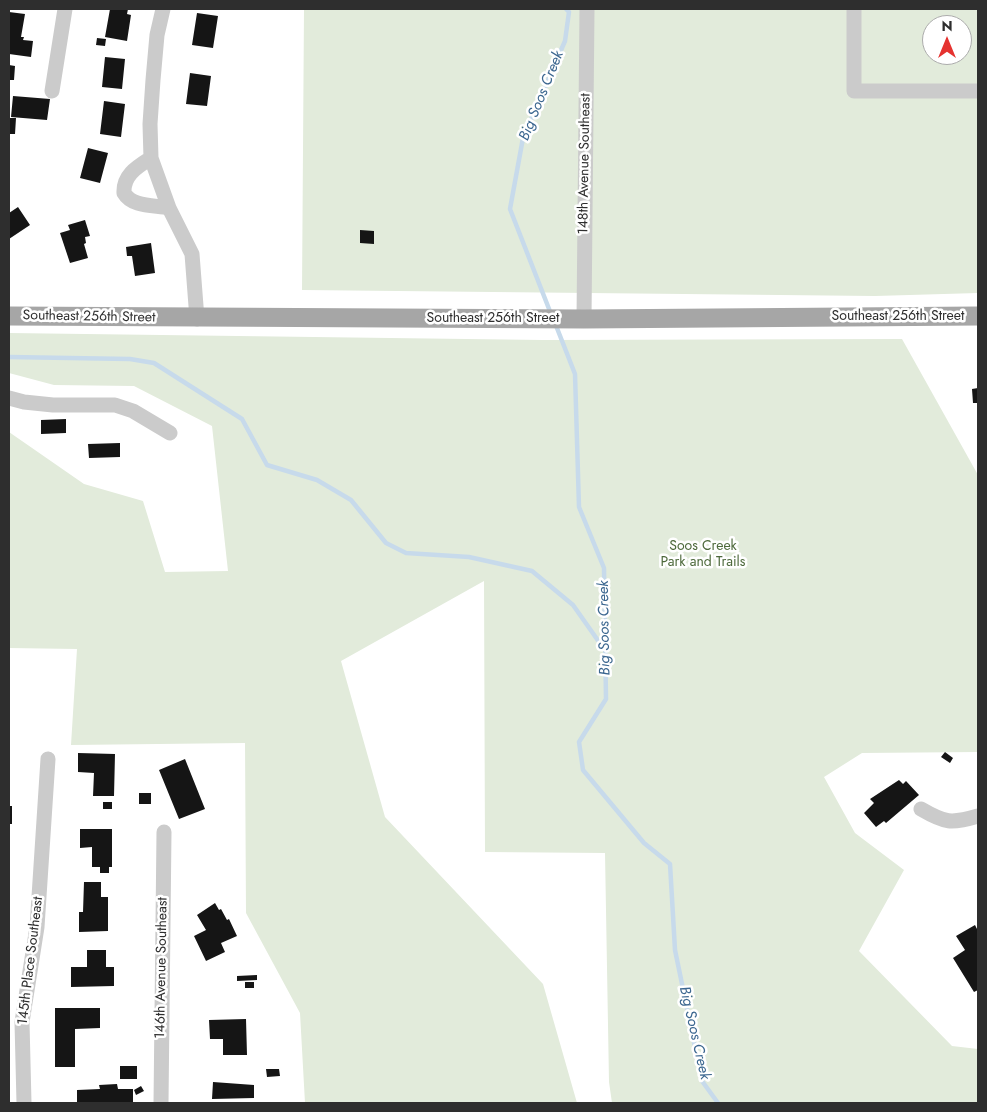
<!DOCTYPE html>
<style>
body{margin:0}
#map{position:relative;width:987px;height:1112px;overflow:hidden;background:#fff;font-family:Jost,sans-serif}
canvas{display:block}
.frame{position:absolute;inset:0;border:10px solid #2e2e2e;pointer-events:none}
.north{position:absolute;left:922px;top:15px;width:50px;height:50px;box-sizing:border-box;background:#fff;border:1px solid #ababab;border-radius:50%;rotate:0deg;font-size:14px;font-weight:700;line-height:20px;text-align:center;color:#2e2e2e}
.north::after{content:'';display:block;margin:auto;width:18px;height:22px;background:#e53330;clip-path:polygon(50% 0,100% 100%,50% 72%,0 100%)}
</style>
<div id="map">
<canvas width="987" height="1112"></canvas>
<div class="frame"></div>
<div class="north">N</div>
</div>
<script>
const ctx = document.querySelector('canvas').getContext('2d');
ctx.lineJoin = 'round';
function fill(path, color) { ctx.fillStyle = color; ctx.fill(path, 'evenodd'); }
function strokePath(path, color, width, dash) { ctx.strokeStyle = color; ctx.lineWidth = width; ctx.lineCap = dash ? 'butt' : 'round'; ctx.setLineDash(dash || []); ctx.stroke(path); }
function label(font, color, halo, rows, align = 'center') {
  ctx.font = font + ' Jost,sans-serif'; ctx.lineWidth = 5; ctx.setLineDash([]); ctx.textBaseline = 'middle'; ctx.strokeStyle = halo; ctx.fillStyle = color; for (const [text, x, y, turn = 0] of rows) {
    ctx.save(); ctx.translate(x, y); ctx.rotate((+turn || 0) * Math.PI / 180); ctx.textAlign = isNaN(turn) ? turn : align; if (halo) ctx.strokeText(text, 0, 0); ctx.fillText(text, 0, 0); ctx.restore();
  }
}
fill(new Path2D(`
 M 304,9 L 978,9 L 978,293 L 875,296 L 302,290 ZM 932,25 L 962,25 L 962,55 L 932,55 Z
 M 9,333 L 543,340 L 902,339 L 978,475 L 978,752 L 862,753 L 824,777 L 855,833 L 904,870 L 859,951 L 952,1046 L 978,1049 L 978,1103 L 612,1103 L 609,1082 L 605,853 L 485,852 L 484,581 L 341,661 L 385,817 L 543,984 L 577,1103 L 305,1103 L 300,1013 L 246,913 L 245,743 L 71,745 L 77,649 L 9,648 L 9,432 L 84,484 L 143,501 L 165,572 L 228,571 L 212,426 L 134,386 L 54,385 L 9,373 Z`), '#e2ebdb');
strokePath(new Path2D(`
 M 551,314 L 510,209 L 523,138 L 565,41 L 569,12 L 566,9
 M 555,323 L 575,374 L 579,507 L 604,568 L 606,699 L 579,742 L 583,770 L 644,843 L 670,864 L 675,950 L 702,1081 L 718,1103
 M 9,357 L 130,359 L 154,363 L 242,419 L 267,465 L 317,480 L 351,500 L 386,543 L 406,553 L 469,557 L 532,571 L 573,605 L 604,649`), '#c7daeb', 4.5);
fill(new Path2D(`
 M 110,9 L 128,9 L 127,14 L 131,15 L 127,41 L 105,37 Z
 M 9,12 L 25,14 L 21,37 L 24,37 L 23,40 L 33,41 L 31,57 L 9,54 Z
 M 197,13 L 218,16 L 213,48 L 192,45 Z
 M 97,38 L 106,39 L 105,46 L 96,45 Z
 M 105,57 L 125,59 L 122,89 L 102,87 Z
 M 9,65 L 15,66 L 14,80 L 9,80 Z
 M 190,73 L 211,76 L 207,106 L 186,104 Z
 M 13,96 L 50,99 L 47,120 L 11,117 Z
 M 104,101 L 125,104 L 121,137 L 100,134 Z
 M 9,118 L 16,118 L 15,134 L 9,134 Z
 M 88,148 L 108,153 L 100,183 L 80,178 Z
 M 18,207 L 30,225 L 9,239 L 9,213 Z
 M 85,220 L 90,236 L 85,237 L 86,243 L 84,244 L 88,258 L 70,263 L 60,233 L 70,230 L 68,225 Z
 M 360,230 L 374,231 L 374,244 L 360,243 Z
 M 151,243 L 155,273 L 135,276 L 132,256 L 127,256 L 126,247 Z
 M 978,388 L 978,403 L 973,403 L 972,389 Z
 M 66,419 L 66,433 L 41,434 L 41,420 Z
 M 120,443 L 120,457 L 89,458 L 88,444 Z
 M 945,752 L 953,758 L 950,763 L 941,757 Z
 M 78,753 L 115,754 L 114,796 L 93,796 L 94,773 L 78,772 Z
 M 185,759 L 205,809 L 179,819 L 159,770 Z
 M 899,780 L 903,784 L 906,781 L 919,795 L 886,823 L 884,821 L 876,827 L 864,813 L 874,803 L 870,799 Z
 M 139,793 L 151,793 L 151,804 L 139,804 Z
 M 103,802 L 112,802 L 112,809 L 103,809 Z
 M 9,806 L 12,806 L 12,824 L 9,824 Z
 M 80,829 L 112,829 L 112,867 L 109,867 L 109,873 L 100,873 L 100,867 L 92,867 L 92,847 L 80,848 Z
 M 84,882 L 101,882 L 101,897 L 108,897 L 108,931 L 79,932 L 79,912 L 83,912 Z
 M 215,903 L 219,910 L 221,909 L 227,920 L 229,919 L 237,936 L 221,943 L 225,952 L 206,961 L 194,936 L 206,930 L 197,915 Z
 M 975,925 L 978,931 L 978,990 L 974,992 L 953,958 L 965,950 L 956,936 Z
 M 87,950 L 106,950 L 106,967 L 114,967 L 114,986 L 71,987 L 71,967 L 87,967 Z
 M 257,975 L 257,980 L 237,981 L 237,976 Z
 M 245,982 L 254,982 L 254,988 L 245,988 Z
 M 55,1008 L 100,1008 L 100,1028 L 75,1029 L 75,1067 L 55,1067 Z
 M 246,1019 L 247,1055 L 223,1055 L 223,1039 L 210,1039 L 209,1020 Z
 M 120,1066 L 137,1066 L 137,1079 L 120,1079 Z
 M 266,1069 L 279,1069 L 280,1076 L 267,1077 Z
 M 213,1082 L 254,1085 L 254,1098 L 212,1099 Z
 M 117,1084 L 118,1089 L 133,1089 L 133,1103 L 77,1103 L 77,1090 L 100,1089 L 99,1085 Z
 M 141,1086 L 144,1091 L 136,1095 L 134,1090 Z`), '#151515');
strokePath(new Path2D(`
 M 163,9 L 157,35 L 153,80 L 150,124 L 151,158 L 169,208 L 192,254 L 197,319
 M 854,9 L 854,91 L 978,91
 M 52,91 L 65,9
 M 151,158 C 137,167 123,175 124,193 C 132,207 154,205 169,208
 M 584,319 L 587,9
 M 9,398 L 24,402 L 53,405 L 115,405 L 133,411 L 170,433
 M 921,809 C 945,823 951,824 978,816
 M 24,1103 L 22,1022 L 37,927 L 48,759
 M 161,1103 L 164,832`), '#cbcbcb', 15);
strokePath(new Path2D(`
 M 9,316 L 584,319 L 978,316`), '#a6a6a6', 19);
label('14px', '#2e2e2e', '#fff', [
 ["148th Avenue Southeast",585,164,-89],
 ["Southeast 256th Street",89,317,1],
 ["Southeast 256th Street",898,317],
 ["Southeast 256th Street",493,319],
 ["145th Place Southeast",31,961,-83],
 ["146th Avenue Southeast",162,968,-89]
]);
label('14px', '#4d693b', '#fff', [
 ["Soos Creek",703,547],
 ["Park and Trails",703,563]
]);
label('italic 15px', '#3c6790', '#fff', [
 ["Big Soos Creek",542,96,-68],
 ["Big Soos Creek",605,628,-91],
 ["Big Soos Creek",694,1033,77]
]);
</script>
